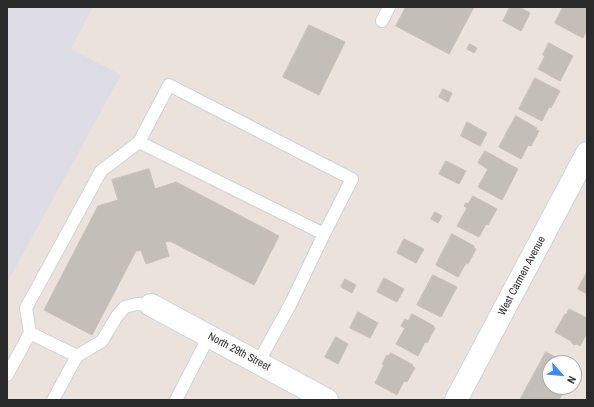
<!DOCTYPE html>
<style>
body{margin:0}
#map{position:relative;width:594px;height:407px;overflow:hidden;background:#ece2dc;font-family:"Archivo Narrow",sans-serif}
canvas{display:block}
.frame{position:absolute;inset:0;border:8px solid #2a2a2a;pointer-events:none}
.north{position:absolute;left:542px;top:355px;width:40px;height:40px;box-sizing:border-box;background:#fff;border:1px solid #aaa;border-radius:50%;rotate:117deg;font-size:11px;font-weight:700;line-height:16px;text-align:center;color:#2a2a2a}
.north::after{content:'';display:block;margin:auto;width:14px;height:18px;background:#3c87f9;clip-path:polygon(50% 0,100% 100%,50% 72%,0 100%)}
</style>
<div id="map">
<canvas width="594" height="407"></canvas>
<div class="frame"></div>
<div class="north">N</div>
</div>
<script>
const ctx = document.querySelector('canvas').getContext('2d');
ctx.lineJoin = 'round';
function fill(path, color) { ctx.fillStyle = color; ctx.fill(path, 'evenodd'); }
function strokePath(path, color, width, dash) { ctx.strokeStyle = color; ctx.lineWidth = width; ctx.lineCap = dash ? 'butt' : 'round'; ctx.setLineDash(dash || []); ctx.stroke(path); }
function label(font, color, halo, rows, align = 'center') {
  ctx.font = font + ' "Archivo Narrow",sans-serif'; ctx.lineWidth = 3; ctx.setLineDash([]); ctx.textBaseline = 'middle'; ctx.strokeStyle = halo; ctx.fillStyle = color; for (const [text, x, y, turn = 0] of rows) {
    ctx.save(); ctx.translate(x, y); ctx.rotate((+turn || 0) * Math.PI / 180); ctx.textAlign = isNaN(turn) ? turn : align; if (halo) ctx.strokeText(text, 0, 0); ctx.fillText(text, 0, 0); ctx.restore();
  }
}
fill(new Path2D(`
 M 7,7 L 93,7 L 71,49 L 121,75 L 7,283 Z`), '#dedde5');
const building = new Path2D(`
 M 406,7 L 474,7 L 449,54 L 396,26 Z
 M 510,7 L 519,7 L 530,13 L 521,31 L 503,21 Z
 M 563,7 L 587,7 L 587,30 L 583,38 L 555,23 Z
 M 309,25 L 345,42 L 319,95 L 283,77 Z
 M 549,43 L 573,56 L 560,81 L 538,69 L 545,56 L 543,55 Z
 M 470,44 L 477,48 L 474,53 L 467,49 Z
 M 535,78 L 560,91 L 551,108 L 549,107 L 542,121 L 519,109 Z
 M 443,89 L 452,93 L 448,102 L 439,97 Z
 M 516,116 L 537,128 L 536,130 L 539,131 L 531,146 L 528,145 L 521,159 L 499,147 Z
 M 467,122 L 487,133 L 480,146 L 461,136 Z
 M 485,151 L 518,169 L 502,200 L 478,187 L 488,169 L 478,163 Z
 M 446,161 L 466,171 L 459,184 L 439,174 Z
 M 149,169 L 155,189 L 176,182 L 279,236 L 254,285 L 170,241 L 165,242 L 169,256 L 146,264 L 141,250 L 136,251 L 92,335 L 44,310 L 98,206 L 118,200 L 112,180 Z
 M 473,196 L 497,209 L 488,225 L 486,224 L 479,237 L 457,226 L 467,208 L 464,206 L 466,203 L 468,204 Z
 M 435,212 L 442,216 L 438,223 L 431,219 Z
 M 452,234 L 474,246 L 474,248 L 476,249 L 468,264 L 466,263 L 458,277 L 436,265 Z
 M 404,239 L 424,249 L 416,263 L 397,253 Z
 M 587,272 L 587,294 L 578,289 Z
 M 433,275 L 457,287 L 441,317 L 417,305 Z
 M 384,278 L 404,289 L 397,302 L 377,292 Z
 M 345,279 L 356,285 L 352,293 L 341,287 Z
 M 569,309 L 587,318 L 587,333 L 580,346 L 577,344 L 574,345 L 572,343 L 571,341 L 555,332 L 565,314 L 566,315 Z
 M 358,312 L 378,323 L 370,338 L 350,328 Z
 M 412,314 L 434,326 L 433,327 L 435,328 L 427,343 L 425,342 L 418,356 L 396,344 L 405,328 L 401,326 L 405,319 L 408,321 Z
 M 336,337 L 348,344 L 338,364 L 325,357 Z
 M 546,352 L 567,363 L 550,363 L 550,387 L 566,387 L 559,400 L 520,400 Z
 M 391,353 L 413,365 L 412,366 L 415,368 L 407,382 L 404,381 L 397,395 L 375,383 L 384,365 L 382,364 L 387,355 L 389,356 Z`);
fill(building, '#c4beb8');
strokePath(building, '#c8beb6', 1);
const service = new Path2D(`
 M 382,21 L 389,7
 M 139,142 L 169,85 L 352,179 L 324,234
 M 30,333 L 77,356 L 53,400
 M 77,356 L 102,341 L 117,316 L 125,307 L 137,304 L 151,305
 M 7,375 L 30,333 L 26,308 L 101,171 L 139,142 L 324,234 L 291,303 L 258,363
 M 176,400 L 209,336`);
const minor = new Path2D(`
 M 151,305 L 327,400
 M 456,400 L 587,153`);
strokePath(service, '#cbd2dc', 14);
strokePath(minor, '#cbd2dc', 24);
strokePath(service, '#fff', 12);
strokePath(minor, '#fff', 22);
label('11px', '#2a2a2a', '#fff', [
 ["West Carmen Avenue",522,276,-62],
 ["North 29th Street",239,352,28]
]);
</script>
